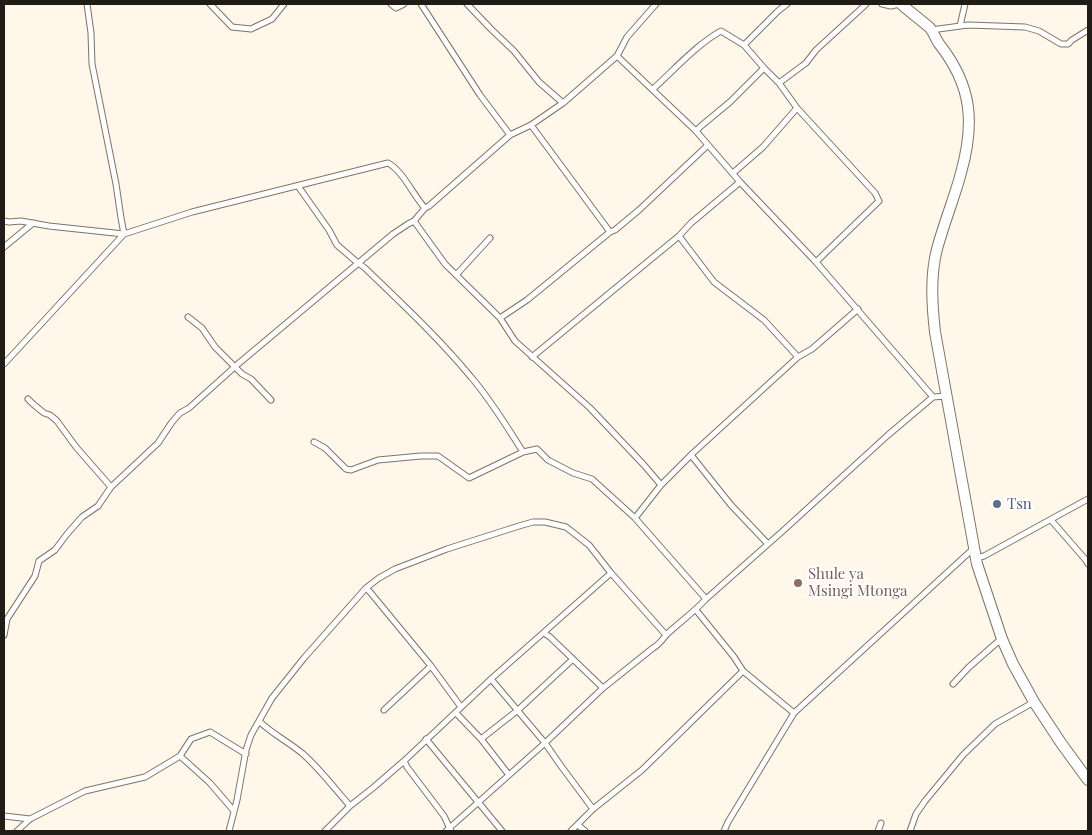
<!DOCTYPE html>
<style>
body{margin:0}
#map{position:relative;width:1092px;height:835px;overflow:hidden;background:#fef7ea;font-family:"Playfair Display",serif}
canvas{display:block}
.frame{position:absolute;inset:0;border:5px solid #201d17;pointer-events:none}
</style>
<div id="map">
<canvas width="1092" height="835"></canvas>
<div class="frame"></div>
</div>
<script>
const ctx = document.querySelector('canvas').getContext('2d');
ctx.lineJoin = 'round';
function strokePath(path, color, width, dash) { ctx.strokeStyle = color; ctx.lineWidth = width; ctx.lineCap = dash ? 'butt' : 'round'; ctx.setLineDash(dash || []); ctx.stroke(path); }
function label(font, color, halo, rows, align = 'center') {
  ctx.font = font + ' "Playfair Display",serif'; ctx.lineWidth = 4; ctx.setLineDash([]); ctx.textBaseline = 'middle'; ctx.strokeStyle = halo; ctx.fillStyle = color; for (const [text, x, y, turn = 0] of rows) {
    ctx.save(); ctx.translate(x, y); ctx.rotate((+turn || 0) * Math.PI / 180); ctx.textAlign = isNaN(turn) ? turn : align; if (halo) ctx.strokeText(text, 0, 0); ctx.fillText(text, 0, 0); ctx.restore();
  }
}
const street = new Path2D(`
 M 210,4 L 232,27 L 251,29 L 272,19 L 284,4
 M 391,4 L 396,8 L 404,4
 M 421,4 L 480,95 L 510,135
 M 467,4 L 492,30 L 514,51 L 539,82 L 563,103
 M 882,4 L 891,6 L 899,4
 M 960,26 L 965,4
 M 931,30 L 968,25 L 1025,27 L 1039,31 L 1061,44 L 1068,44 L 1072,40 L 1088,30
 M 744,45 L 778,11 L 787,4
 M 617,56 L 696,131 L 740,182 L 816,262 L 933,397
 M 779,83 L 806,63 L 816,50 L 863,7 L 866,4
 M 653,89 C 674,70 696,45 721,31 L 744,45 L 764,68 L 779,83 L 797,108 L 875,193 L 879,201 L 816,262
 M 531,125 L 610,232
 M 696,131 L 701,126 L 730,102 L 764,68
 M 733,173 L 763,147 L 797,108
 M 298,186 L 329,230 L 337,245 L 358,263 L 365,268 C 401,303 439,338 471,377 C 491,400 507,427 523,452
 M 4,221 L 9,222 L 21,221 L 49,226 L 124,234 L 192,212 L 388,163 C 403,171 413,195 425,208
 M 414,221 L 445,264 L 500,318 L 515,341 L 590,408 L 644,465 L 661,485
 M 679,236 L 714,282 L 764,320 L 798,357
 M 4,247 L 33,223
 M 456,275 L 490,238
 M 188,317 L 202,328 L 215,347 L 242,374 L 251,379 L 271,400
 M 500,318 L 527,300 L 610,232 L 615,230 L 639,210 L 708,145
 M 532,357 L 679,236 L 691,223 L 740,182
 M 4,364 L 124,234 L 121,218 L 116,184 L 92,64 L 91,33 L 87,4
 M 28,399 L 33,404 L 44,413 L 50,415 L 57,421 L 76,447 L 111,487
 M 314,442 L 325,448 L 346,469 L 351,470 L 378,460 L 421,456 L 438,456 L 469,478 L 523,452 L 537,449 L 548,460 L 573,473 L 592,479 L 635,518 L 706,599
 M 691,455 L 731,505 L 768,544
 M 635,518 L 661,485 L 693,453 L 798,357 L 812,349 L 858,309
 M 1051,520 L 1085,559 L 1088,564
 M 976,558 L 984,556 L 1088,499
 M 366,588 L 370,592 L 431,666 L 461,707
 M 696,610 L 734,657 L 743,671 L 794,713
 M 544,633 L 550,637 L 603,688
 M 4,635 L 7,619 L 35,576 L 39,561 L 55,550 L 67,534 L 82,517 L 98,506 L 111,487 L 158,443 L 172,422 L 180,413 L 189,408 L 238,364 L 393,234 L 408,224 L 414,221 L 425,208 L 429,206 L 510,135 L 531,125 L 563,103 L 617,56 L 627,37 L 656,4
 M 491,679 L 545,743 L 561,766 L 593,809
 M 953,684 L 969,667 L 1001,639
 M 384,710 L 431,666
 M 456,713 L 481,739 L 509,775
 M 259,721 C 272,734 289,742 303,754 C 320,769 335,789 350,806
 M 426,739 L 502,831
 M 481,739 L 518,710 L 573,659
 M 180,756 L 210,783 L 234,811
 M 404,761 L 407,767 L 444,816 L 451,831
 M 4,816 L 30,819
 M 578,825 L 585,831
 M 17,831 L 30,819 L 85,791 L 145,777 L 180,756 L 191,739 L 210,732 L 246,754
 M 229,831 L 237,800 L 246,750 L 251,735 L 272,698 L 304,658 L 366,588 L 379,578 L 395,569 L 447,549 L 519,526 L 533,522 L 545,522 L 566,527 L 589,545 L 611,573 L 666,635
 M 325,831 L 350,806 L 374,787 L 404,761 L 491,679 L 611,573
 M 446,831 L 545,743 L 603,688 L 653,648 C 659,645 663,639 667,634 C 680,622 694,612 706,599 L 785,529 L 888,435 L 933,397 L 946,396
 M 571,831 L 593,809 L 642,770 L 743,671
 M 724,831 L 728,822 L 794,713 L 974,548
 M 878,831 L 881,823
 M 910,831 L 916,814 L 925,801 L 963,755 L 995,724 L 1034,702`);
const highway = new Path2D(`
 M 901,4 C 910,12 921,20 930,28 C 934,33 936,40 940,45 C 972,86 975,123 961,173 C 954,199 944,223 937,249 C 930,276 932,305 935,332 L 977,564 L 1002,639 L 1013,664 L 1034,702 L 1061,743 L 1088,780`);
strokePath(street, '#7d7466', 7);
strokePath(highway, '#7d7466', 12);
strokePath(street, '#fff', 5);
strokePath(highway, '#fff', 10);
for (const [x, y, r, color] of [
 [997,504,5,"#5c6f8a"],
 [798,583,5,"#8d6e63"]
]) { const dot = new Path2D(); dot.arc(x, y, r, 0, 2 * Math.PI); ctx.fillStyle = color; ctx.fill(dot); strokePath(dot, '#fff', 2); }
label('15px', '#4e5e75', '#fff', [
 ["Tsn",1007,504]
], 'left');
label('15px', '#785e54', '#fff', [
 ["Shule ya",808,574],
 ["Msingi Mtonga",808,591]
], 'left');
</script>
